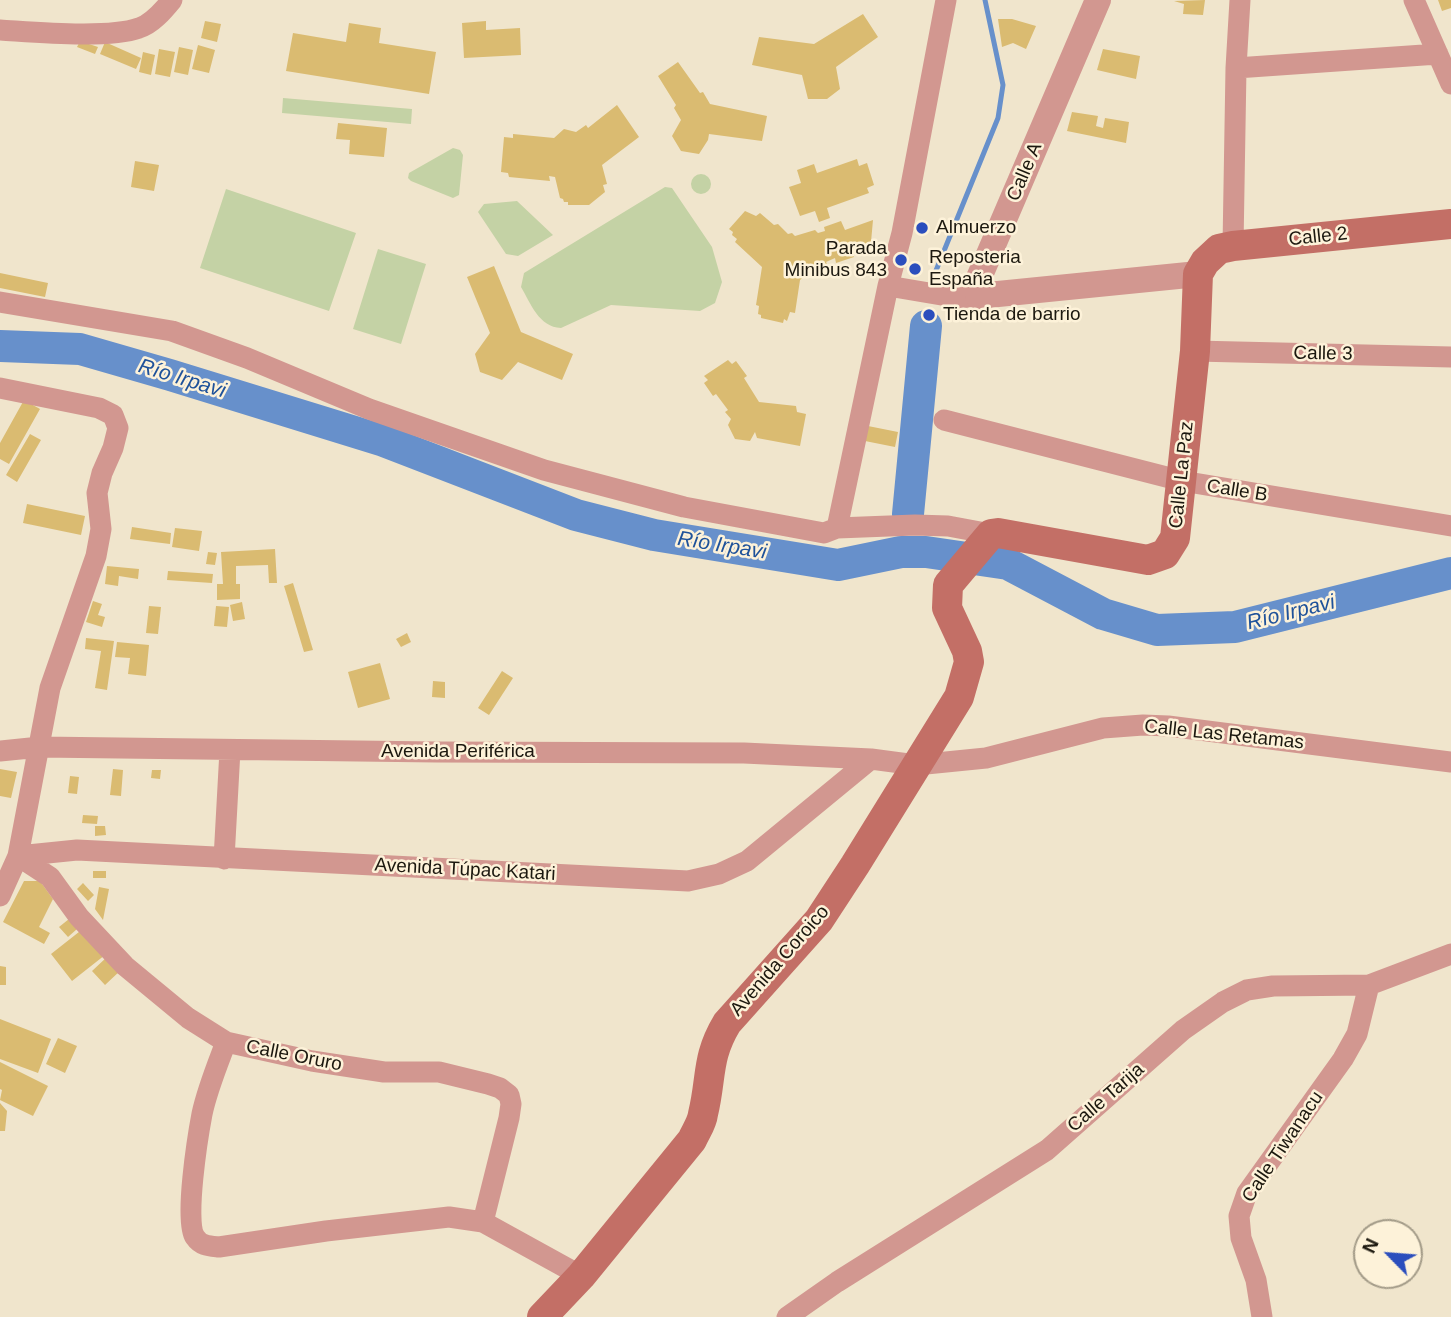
<!DOCTYPE html>
<meta charset="utf-8">
<style>
body{margin:0}
#map{position:relative;width:1451px;height:1317px;overflow:hidden;background:#f0e5cc;font-family:Arial,sans-serif}
canvas{display:block}
.north{position:absolute;left:1353px;top:1219px;width:70px;height:70px;box-sizing:border-box;background:#fdf2d9;border:2px solid #a39b88;border-radius:50%;rotate:295deg;font-size:19px;font-weight:700;line-height:28px;text-align:center;color:#1c180f}
.north::after{content:'';display:block;margin:auto;width:24px;height:32px;background:#2b4ebd;clip-path:polygon(50% 0,100% 100%,50% 72%,0 100%)}
</style>
<div id="map">
<canvas width="1451" height="1317"></canvas>
<div class="north">N</div>
</div>
<script>
const ctx = document.querySelector('canvas').getContext('2d');
ctx.lineJoin = 'round';
function fill(path, color) { ctx.fillStyle = color; ctx.fill(path, 'evenodd'); }
function strokePath(path, color, width, dash) { ctx.strokeStyle = color; ctx.lineWidth = width; ctx.lineCap = dash ? 'butt' : 'round'; ctx.setLineDash(dash || []); ctx.stroke(path); }
function label(font, color, halo, rows, align = 'center') {
  ctx.font = font + ' Arial,sans-serif'; ctx.lineWidth = 5; ctx.setLineDash([]); ctx.textBaseline = 'middle'; ctx.strokeStyle = halo; ctx.fillStyle = color; for (const [text, x, y, turn = 0] of rows) {
    ctx.save(); ctx.translate(x, y); ctx.rotate((+turn || 0) * Math.PI / 180); ctx.textAlign = isNaN(turn) ? turn : align; if (halo) ctx.strokeText(text, 0, 0); ctx.fillText(text, 0, 0); ctx.restore();
  }
}
fill(new Path2D(`
 M 283,98 L 412,109 L 411,124 L 282,113 Z
 M 453,148 L 460,150 L 463,155 L 459,195 L 453,198 L 411,181 L 408,178 L 409,173 Z
 M691 184a10 10 0 1 1 20 0a10 10 0 1 1-20 0Z
 M 665,187 L 672,188 L 712,247 L 722,282 L 715,303 L 700,311 L 611,305 L 561,328 C 539,327 531,304 521,287 L 524,273 Z
 M 226,189 L 356,233 L 329,311 L 200,268 Z
 M 517,201 L 553,235 L 518,256 L 506,254 L 478,212 L 484,204 Z
 M 378,249 L 426,264 L 401,344 L 353,329 Z`), '#c4d2a5');
strokePath(new Path2D(`
 M 935,273 L 998,118 L 1003,85 L 985,0`), '#6790cb', 5);
strokePath(new Path2D(`
 M 0,346 L 80,349 L 170,375 L 384,441 L 576,515 L 654,535 L 838,565 L 901,552 L 926,552 L 1008,564 L 1103,614 L 1157,630 L 1235,627 L 1451,573
 M 908,514 L 926,326`), '#6790cb', 32);
fill(new Path2D(`
 M 1205,0 L 1203,15 L 1183,14 L 1184,4 L 1174,1 Z
 M 1438,0 L 1451,0 L 1451,8 L 1442,11 Z
 M 863,14 L 878,37 L 836,67 L 840,89 L 827,99 L 808,99 L 802,75 L 752,65 L 759,37 L 814,44 Z
 M 998,19 L 1012,19 L 1036,26 L 1026,49 L 1013,43 L 1002,47 Z
 M 205,21 L 221,24 L 217,42 L 201,38 Z
 M 486,21 L 486,30 L 520,28 L 521,55 L 464,58 L 462,23 Z
 M 349,23 L 381,28 L 379,43 L 436,52 L 429,94 L 286,71 L 293,33 L 346,42 Z
 M 80,41 L 98,47 L 95,54 L 77,47 Z
 M 105,42 L 141,58 L 136,69 L 100,54 Z
 M 198,45 L 215,50 L 209,73 L 192,69 Z
 M 179,47 L 193,50 L 188,75 L 174,72 Z
 M 159,49 L 175,52 L 170,77 L 155,74 Z
 M 1103,49 L 1140,56 L 1136,79 L 1097,70 Z
 M 143,52 L 155,55 L 151,75 L 139,72 Z
 M 678,62 L 700,93 L 703,92 L 710,104 L 767,116 L 762,141 L 709,134 L 708,140 L 699,154 L 681,151 L 672,136 L 681,120 L 674,108 L 676,105 L 658,76 Z
 M 617,105 L 639,137 L 602,165 L 607,184 L 603,185 L 605,192 L 589,205 L 568,205 L 568,202 L 564,202 L 563,199 L 560,198 L 555,177 L 549,176 L 550,181 L 509,177 L 508,173 L 501,172 L 504,137 L 513,138 L 513,134 L 554,138 L 564,129 L 576,132 L 586,125 L 588,128 Z
 M 1072,112 L 1098,116 L 1096,126 L 1103,128 L 1105,118 L 1129,122 L 1126,143 L 1067,131 Z
 M 338,123 L 387,128 L 384,157 L 349,154 L 350,140 L 336,139 Z
 M 857,159 L 859,166 L 867,163 L 874,185 L 867,188 L 869,193 L 827,208 L 830,218 L 819,222 L 815,211 L 800,216 L 789,187 L 801,183 L 797,170 L 814,164 L 817,173 Z
 M 135,161 L 159,165 L 154,191 L 131,187 Z
 M 745,211 L 756,216 L 760,213 L 774,225 L 778,224 L 788,234 L 792,233 L 795,236 L 815,230 L 818,233 L 825,231 L 824,227 L 841,221 L 845,230 L 873,220 L 870,253 L 863,254 L 857,246 L 851,249 L 854,257 L 836,263 L 835,258 L 826,262 L 828,265 L 807,274 L 800,280 L 795,313 L 790,312 L 787,321 L 784,319 L 783,323 L 761,318 L 761,315 L 758,314 L 759,306 L 756,305 L 762,267 L 735,242 L 737,239 L 732,235 L 733,232 L 729,229 Z
 M 494,266 L 521,332 L 573,354 L 562,380 L 518,362 L 502,380 L 480,372 L 475,354 L 490,333 L 467,277 Z
 M 0,273 L 48,283 L 45,297 L 0,288 Z
 M 728,360 L 732,364 L 736,361 L 747,376 L 744,378 L 759,402 L 796,406 L 797,412 L 806,414 L 800,446 L 757,438 L 755,432 L 750,441 L 735,439 L 728,425 L 731,419 L 725,412 L 728,410 L 716,394 L 713,396 L 704,383 L 708,380 L 704,376 Z
 M 24,400 L 40,409 L 9,464 L 0,459 L 0,443 Z
 M 868,426 L 898,432 L 895,447 L 865,441 Z
 M 30,434 L 41,440 L 17,482 L 6,475 Z
 M 27,504 L 85,516 L 81,535 L 23,523 Z
 M 132,527 L 171,533 L 170,544 L 130,539 Z
 M 175,528 L 202,531 L 199,551 L 172,547 Z
 M 275,549 L 277,583 L 269,583 L 268,565 L 236,566 L 236,584 L 240,584 L 240,599 L 217,600 L 217,584 L 223,584 L 221,552 Z
 M 208,552 L 217,553 L 215,565 L 206,564 Z
 M 107,566 L 139,569 L 138,579 L 119,576 L 118,586 L 105,584 Z
 M 168,571 L 213,574 L 212,583 L 167,580 Z
 M 293,583 L 313,650 L 304,652 L 284,586 Z
 M 93,601 L 102,604 L 98,615 L 105,617 L 102,627 L 86,622 Z
 M 242,602 L 245,619 L 233,621 L 230,605 Z
 M 149,606 L 161,607 L 158,634 L 146,633 Z
 M 216,606 L 229,607 L 227,627 L 214,626 Z
 M 407,633 L 411,642 L 401,647 L 396,639 Z
 M 86,638 L 114,641 L 107,690 L 95,688 L 101,651 L 85,649 Z
 M 117,642 L 149,645 L 146,676 L 128,674 L 130,658 L 115,657 Z
 M 380,663 L 390,699 L 358,708 L 348,672 Z
 M 502,671 L 513,678 L 489,715 L 478,708 Z
 M 433,681 L 445,682 L 445,698 L 432,697 Z
 M 0,769 L 17,772 L 11,798 L 0,796 Z
 M 113,769 L 123,770 L 121,796 L 110,795 Z
 M 152,770 L 161,770 L 160,779 L 151,778 Z
 M 70,776 L 79,777 L 77,794 L 68,793 Z
 M 83,815 L 98,816 L 97,824 L 82,823 Z
 M 95,826 L 105,826 L 106,835 L 95,836 Z
 M 93,871 L 106,871 L 106,878 L 93,878 Z
 M 24,881 L 40,881 L 53,899 L 39,927 L 50,933 L 44,944 L 3,922 Z
 M 83,883 L 94,895 L 88,901 L 77,889 Z
 M 99,887 L 109,889 L 103,920 L 95,909 Z
 M 69,919 L 77,929 L 68,937 L 59,927 Z
 M 84,928 L 105,955 L 72,981 L 51,954 Z
 M 108,956 L 121,970 L 105,985 L 92,971 Z
 M 0,966 L 6,967 L 6,985 L 0,985 Z
 M 0,1019 L 51,1039 L 38,1073 L 0,1059 Z
 M 58,1038 L 77,1046 L 65,1073 L 46,1064 Z
 M 0,1062 L 48,1086 L 33,1116 L 0,1100 L 2,1090 L 0,1089 Z
 M 0,1103 L 7,1111 L 5,1131 L 0,1131 Z`), '#dabb71');
strokePath(new Path2D(`
 M 1414,0 L 1451,84
 M 0,30 C 34,32 108,39 139,28 C 152,24 163,11 172,0
 M 1236,68 L 1438,54
 M 1233,246 L 1236,68 L 1240,0
 M 888,286 L 959,298 L 978,296
 M 0,302 L 172,331 L 247,358 L 369,409 L 544,470 L 684,507 L 824,533 L 837,528 L 915,525 L 948,526 L 991,534
 M 1195,351 L 1451,357
 M 0,388 L 99,408 L 113,415 L 118,428 L 113,448 L 102,473 L 97,493 L 101,529 L 96,556 L 50,688 L 18,856 L 0,896
 M 944,420 L 1182,481 L 1451,526
 M 837,528 L 888,286 L 902,233 L 946,0
 M 0,751 L 40,747 L 437,752 L 744,753 L 871,759 L 916,765 L 986,758 L 1103,728 L 1143,725 L 1168,726 L 1451,762
 M 18,856 L 77,850 L 688,881 L 719,874 L 747,861 L 871,759
 M 18,856 L 50,877 L 79,917 L 125,966 L 188,1018 L 226,1042 L 312,1061 L 384,1072 L 439,1072 L 488,1084 L 500,1088 L 509,1095 L 511,1104 L 509,1118 L 483,1222
 M 224,859 L 230,750
 M 226,1042 C 217,1066 207,1090 202,1114 C 198,1135 184,1222 195,1237 C 201,1246 209,1246 219,1247 L 326,1231 L 449,1217 L 483,1222 L 581,1276
 M 787,1317 L 837,1282 L 1047,1150 L 1183,1030 L 1223,1002 L 1247,990 L 1273,986 L 1369,985 L 1451,954
 M 1262,1317 L 1256,1280 L 1241,1238 L 1239,1216 L 1247,1193 L 1343,1059 L 1357,1034 L 1369,985`), '#d29790', 21);
strokePath(new Path2D(`
 M 1098,0 L 978,280 L 978,296 L 1198,274`), '#d29790', 26);
strokePath(new Path2D(`
 M 542,1317 L 581,1276 L 692,1140 C 696,1131 702,1123 703,1114 C 712,1077 706,1058 727,1023 L 819,920 L 855,865 L 959,697 L 969,662 L 967,651 L 947,608 L 948,585 L 991,534 L 998,533 L 1148,560 L 1165,554 L 1175,538 L 1195,351 L 1198,274 L 1205,262 L 1219,249 L 1233,246 L 1451,224`), '#c36f66', 30);
for (const [x, y, r, color] of [
 [922,228,7,"#2b4ebd"],
 [901,260,7,"#2b4ebd"],
 [915,269,7,"#2b4ebd"],
 [929,315,7,"#2b4ebd"]
]) { const dot = new Path2D(); dot.arc(x, y, r, 0, 2 * Math.PI); ctx.fillStyle = color; ctx.fill(dot); strokePath(dot, '#fdf2d9', 2.5); }
label('19px', '#1c180f', '#fdf2d9', [
 ["Calle A",1025,172,-67],
 ["Calle 2",1318,237,-6],
 ["Calle 3",1323,354,1],
 ["Calle La Paz",1182,475,-84],
 ["Calle B",1237,491,9],
 ["Calle Las Retamas",1224,735,6],
 ["Avenida Periférica",458,752],
 ["Avenida Túpac Katari",465,870,3],
 ["Avenida Coroico",780,961,-49],
 ["Calle Oruro",294,1056,11],
 ["Calle Tarija",1106,1098,-41],
 ["Calle Tiwanacu",1283,1147,-56]
]);
label('19px', '#1c180f', '#fdf2d9', [
 ["Almuerzo",936,228],
 ["Parada",887,249,"right"],
 ["Minibus 843",887,271,"right"],
 ["Reposteria",929,258],
 ["España",929,280],
 ["Tienda de barrio",943,315]
], 'left');
label('italic 21px', '#1f529a', '#fdf2d9', [
 ["Río Irpavi",182,379,17],
 ["Río Irpavi",722,546,9],
 ["Río Irpavi",1291,613,-14]
]);
</script>
